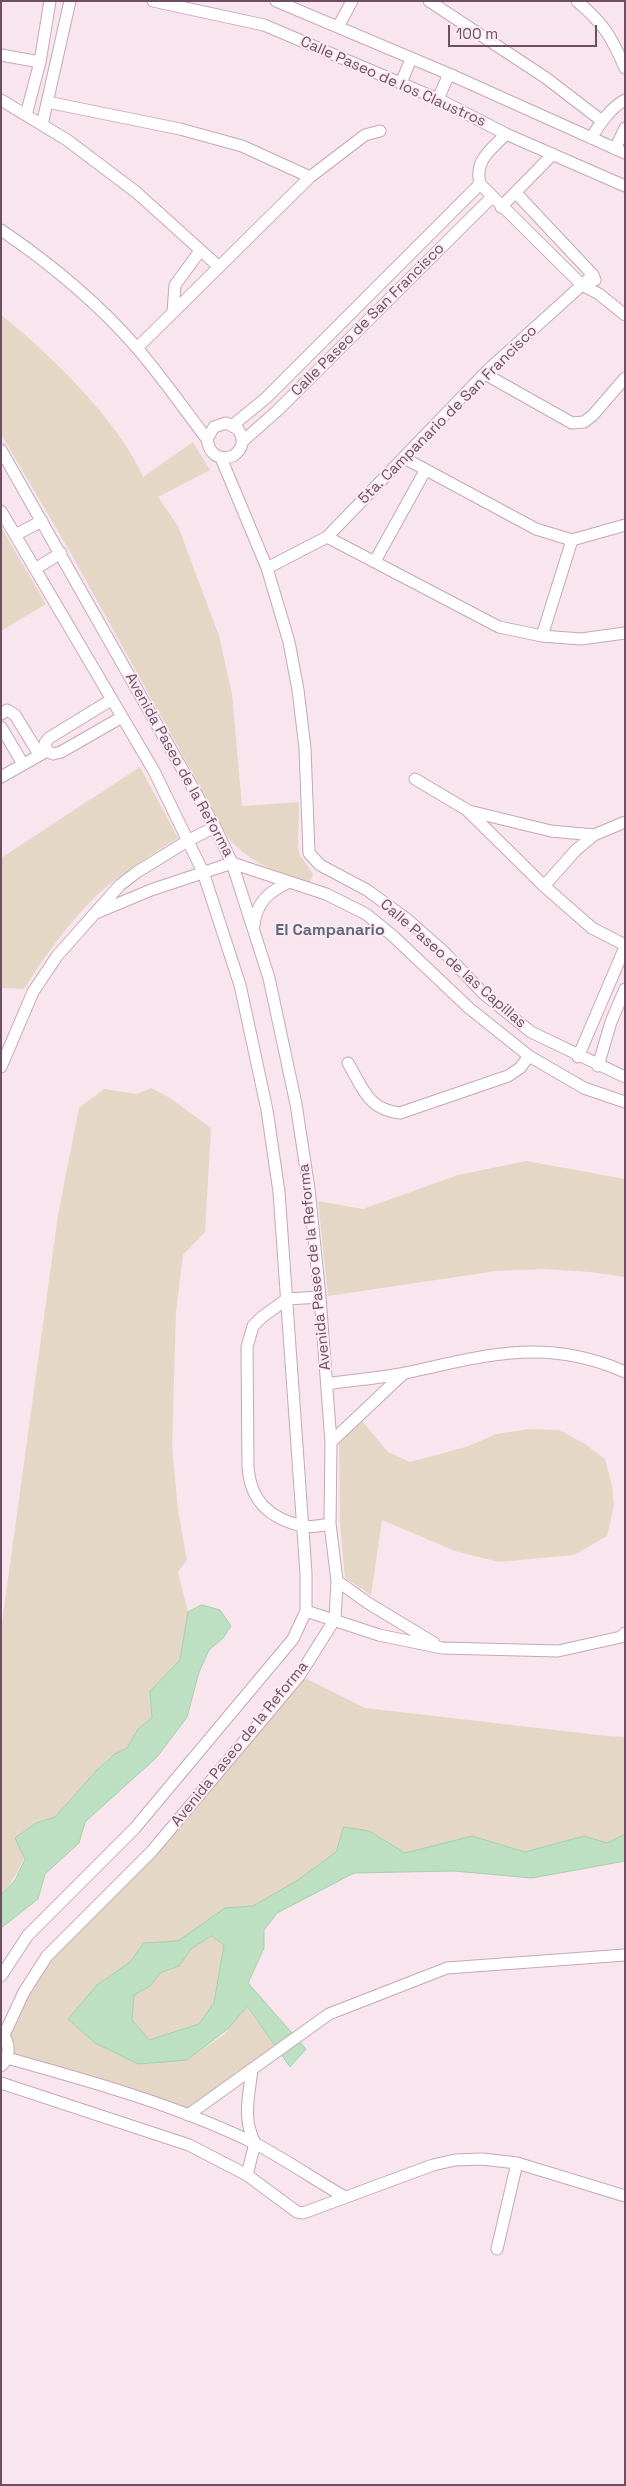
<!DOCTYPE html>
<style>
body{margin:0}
#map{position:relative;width:626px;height:2486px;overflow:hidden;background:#f9e5ed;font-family:"Space Grotesk",sans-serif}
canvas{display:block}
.frame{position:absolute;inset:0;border:2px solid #6f4e64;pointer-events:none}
.scale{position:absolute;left:448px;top:25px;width:149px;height:22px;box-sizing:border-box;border:2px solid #6f4e64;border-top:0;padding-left:6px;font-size:15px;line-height:18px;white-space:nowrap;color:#6f4e64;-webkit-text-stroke:4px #fcebf2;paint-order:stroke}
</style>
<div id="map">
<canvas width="626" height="2486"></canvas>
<div class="frame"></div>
<div class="scale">100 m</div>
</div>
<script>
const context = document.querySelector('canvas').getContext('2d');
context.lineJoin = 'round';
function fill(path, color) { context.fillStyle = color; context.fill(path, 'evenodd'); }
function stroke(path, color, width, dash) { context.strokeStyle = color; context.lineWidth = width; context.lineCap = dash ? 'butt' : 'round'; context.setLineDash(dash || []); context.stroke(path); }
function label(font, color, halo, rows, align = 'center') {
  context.font = font + ' "Space Grotesk",sans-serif'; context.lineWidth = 4; context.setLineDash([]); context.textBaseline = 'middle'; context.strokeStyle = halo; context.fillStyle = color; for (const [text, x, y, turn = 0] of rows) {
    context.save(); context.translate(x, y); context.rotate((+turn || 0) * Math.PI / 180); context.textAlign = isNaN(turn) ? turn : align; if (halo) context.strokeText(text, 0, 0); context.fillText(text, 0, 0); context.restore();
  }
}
fill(new Path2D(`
 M 1,315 C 48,352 120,422 143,477 L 193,442 L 210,470 L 158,497 L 178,526 L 219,636 L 232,694 L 242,806 L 299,802 L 298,848 L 300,855 L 313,874 L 310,882 C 277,872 253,865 229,839 L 69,550 L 1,434 Z
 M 1,527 L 46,604 L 1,631 Z
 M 140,767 L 178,838 C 149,856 119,874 94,898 C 67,925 44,957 24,989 L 1,988 L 1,858 Z
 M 151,1088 L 170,1098 L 211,1128 L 205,1232 L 183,1255 L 176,1312 L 172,1446 L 178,1510 L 187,1560 L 178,1572 L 188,1612 L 180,1660 L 151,1691 L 152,1718 L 138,1729 L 127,1748 L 109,1757 L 55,1817 L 36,1823 C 28,1851 20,1873 1,1895 L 1,1630 L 58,1215 L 79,1108 L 104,1089 L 137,1094 Z
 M 527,1161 L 625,1179 L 625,1277 L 591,1272 L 544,1269 L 496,1271 L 328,1296 L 318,1201 L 363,1209 L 458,1175 Z
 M 362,1421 L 388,1452 L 410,1462 L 469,1446 L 496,1434 L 529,1429 L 559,1430 L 585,1444 L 605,1459 L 612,1485 L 614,1506 L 607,1536 L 574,1555 L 499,1562 L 455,1551 L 382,1520 L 371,1595 L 345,1578 L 340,1522 L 339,1443 Z
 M 301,1676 L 365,1708 L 607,1736 L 625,1737 L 625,1834 L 607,1843 L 584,1836 L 525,1852 L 472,1836 L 405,1853 L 369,1831 L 299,1880 L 253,1906 L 225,1908 L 178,1941 L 144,1943 L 130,1962 L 97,1985 L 68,2019 L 95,2043 L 187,2060 L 225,2034 L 246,2006 L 278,2050 L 189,2113 L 8,2056 C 7,2025 31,1979 50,1955 C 60,1943 75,1932 87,1921 Z
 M 212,1936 L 224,1945 L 215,2003 L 199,2024 L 149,2040 L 132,2020 L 134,1995 L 150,1986 L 160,1973 L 179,1966 L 191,1949 Z`), '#e5d7c6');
const water = new Path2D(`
 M 202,1605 L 220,1610 L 231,1626 L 223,1638 L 209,1650 L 199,1672 L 187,1717 L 157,1757 L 85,1822 L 79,1843 L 45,1874 L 38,1899 L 1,1928 L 1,1895 L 15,1880 L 25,1859 L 15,1838 L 36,1823 L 55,1817 L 96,1771 L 113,1755 L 127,1748 L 138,1729 L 152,1718 L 150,1691 L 180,1660 L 188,1612 Z
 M 344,1827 L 369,1831 L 405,1853 L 472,1836 L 525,1852 L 584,1836 L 607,1843 L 625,1834 L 625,1861 L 532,1878 L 454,1871 L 354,1873 L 277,1913 L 264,1930 L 264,1948 L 248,1983 L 306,2049 L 290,2067 L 247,2006 L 229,2028 L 187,2060 L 138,2064 L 95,2043 L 68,2019 L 97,1985 L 130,1962 L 144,1943 L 178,1941 L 225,1908 L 253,1906 L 298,1880 L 336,1852 ZM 212,1936 L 224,1945 L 214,2003 L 199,2024 L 149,2040 L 132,2020 L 134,1995 L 150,1986 L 160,1973 L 179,1966 L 191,1949 Z`);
fill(water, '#bce0c1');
stroke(water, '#a4d0aa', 1);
const minor = new Path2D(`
 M 153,1 L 264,25 L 438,99 L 506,134 L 625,186
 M 276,1 L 449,74 L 625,153
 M 429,1 L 546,78 L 602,121
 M 577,1 C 604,24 611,36 625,68
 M 338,27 L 352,1
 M 1,55 L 40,62
 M 401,83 L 411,59
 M 438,99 L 449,74
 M 1,100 L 67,140 L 136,192 L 218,266
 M 47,102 L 180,129 L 242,146 L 310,177
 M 26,115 L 40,62 L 50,1
 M 42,125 L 70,1
 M 506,134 C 491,150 474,160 480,184 L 582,285 L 599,294 L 625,315
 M 591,138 C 600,124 610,108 625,100
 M 615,149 L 625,128
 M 516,193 L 593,275 L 595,280
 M 501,207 L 553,154
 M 1,230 C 51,264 98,303 137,348 C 162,377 184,409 207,439 C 209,454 219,461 233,456 C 243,449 245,440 238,429 L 226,423 L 214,427 L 207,439
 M 173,312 L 175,285 L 200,251
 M 137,348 L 310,177 L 365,135 L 380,131
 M 485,374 L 572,423 L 584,422 L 593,415 L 625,378
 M 233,425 L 266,398 L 480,184
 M 243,441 L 277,411 L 492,197
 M 1,450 L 215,827 L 232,863 L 269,978 L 296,1104 L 309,1189 L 320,1297 L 331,1442 L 330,1524 L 337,1581 L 335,1619 L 299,1676 L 152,1851 L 47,1956 L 24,1992 L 4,2035
 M 221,458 L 267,568 L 289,642 L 298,690 L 305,748 L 309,853 L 320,865 L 367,890 L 408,920 L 443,951 L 484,994 L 531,1032 L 625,1077
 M 404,458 L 536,529 L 572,540 L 625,525
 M 1,511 L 154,771 L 203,872 L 240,985 L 267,1110 L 279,1192 L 306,1573 L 306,1611 L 293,1639 L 135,1828 L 28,1935 L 1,1976
 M 15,535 L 42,521
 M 327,537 L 499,627 L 542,636 L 581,639 L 625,633
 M 375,561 L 425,471
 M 267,568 L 327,537 L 489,369 L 593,275
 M 35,569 L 61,553
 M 542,636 L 572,540
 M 1,714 L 7,710 L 15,715 L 39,754
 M 1,727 L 23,764
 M 47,751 L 45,743 L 49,738 L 111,700
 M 1,777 L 47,751 L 53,754 L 61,752 L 122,717
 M 415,779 L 467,810 L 544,886 L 592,928 L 625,945
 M 469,811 L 551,831 L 594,835 L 625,822
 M 544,886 L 576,850 L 594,835
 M 96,913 L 151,890 L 232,863 L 326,894 L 366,914 L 393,936 L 469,1008 L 529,1056 L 584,1088 L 625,1102
 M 254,925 C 257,901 269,892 289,882
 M 578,1057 L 625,947
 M 348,1063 C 363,1088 368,1110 400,1113 L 508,1076 L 520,1068 L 529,1056
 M 598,1066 L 611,1022 L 625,989
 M 1,1067 L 33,992 L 57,956 L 120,885 L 137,872 L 189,840 L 215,827
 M 320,1297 L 287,1299 L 262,1317 L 253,1326 L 247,1347 L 248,1466 C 250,1501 270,1519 303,1526 C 311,1528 322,1525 330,1524
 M 327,1384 C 353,1380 380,1378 406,1373 C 485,1355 547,1337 625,1372
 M 331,1442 L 404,1373
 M 337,1581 L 368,1603 L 434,1643
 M 306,1611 L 379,1635 L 442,1648 L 558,1651 L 621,1637 L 625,1633
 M 1,2032 C 10,2042 11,2057 1,2066
 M 7,2058 C 90,2081 176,2105 254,2143 C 285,2159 315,2180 345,2197
 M 1,2083 L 189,2145 L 247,2175 L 297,2212 L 303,2213 L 433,2165 L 455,2160 L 482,2159 L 517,2163 L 625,2196
 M 188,2115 L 329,2014 L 447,1968 L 625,1955
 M 247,2175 L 255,2143 C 242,2118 249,2097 252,2069
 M 497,2249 L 517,2163`);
stroke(minor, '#c4a8b9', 13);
stroke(minor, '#fff', 11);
label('15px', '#6f4e64', '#fcebf2', [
 ["Calle Paseo de los Claustros",393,82,24],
 ["Calle Paseo de San Francisco",368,320,-45],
 ["5ta. Campanario de San Francisco",448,415,-45],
 ["Avenida Paseo de la Reforma",179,765,61],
 ["Calle Paseo de las Capillas",453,964,41],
 ["Avenida Paseo de la Reforma",315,1267,-96],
 ["Avenida Paseo de la Reforma",240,1744,-51]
]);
label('bold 16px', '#5d697e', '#fcebf2', [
 ["El Campanario",330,931]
]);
</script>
